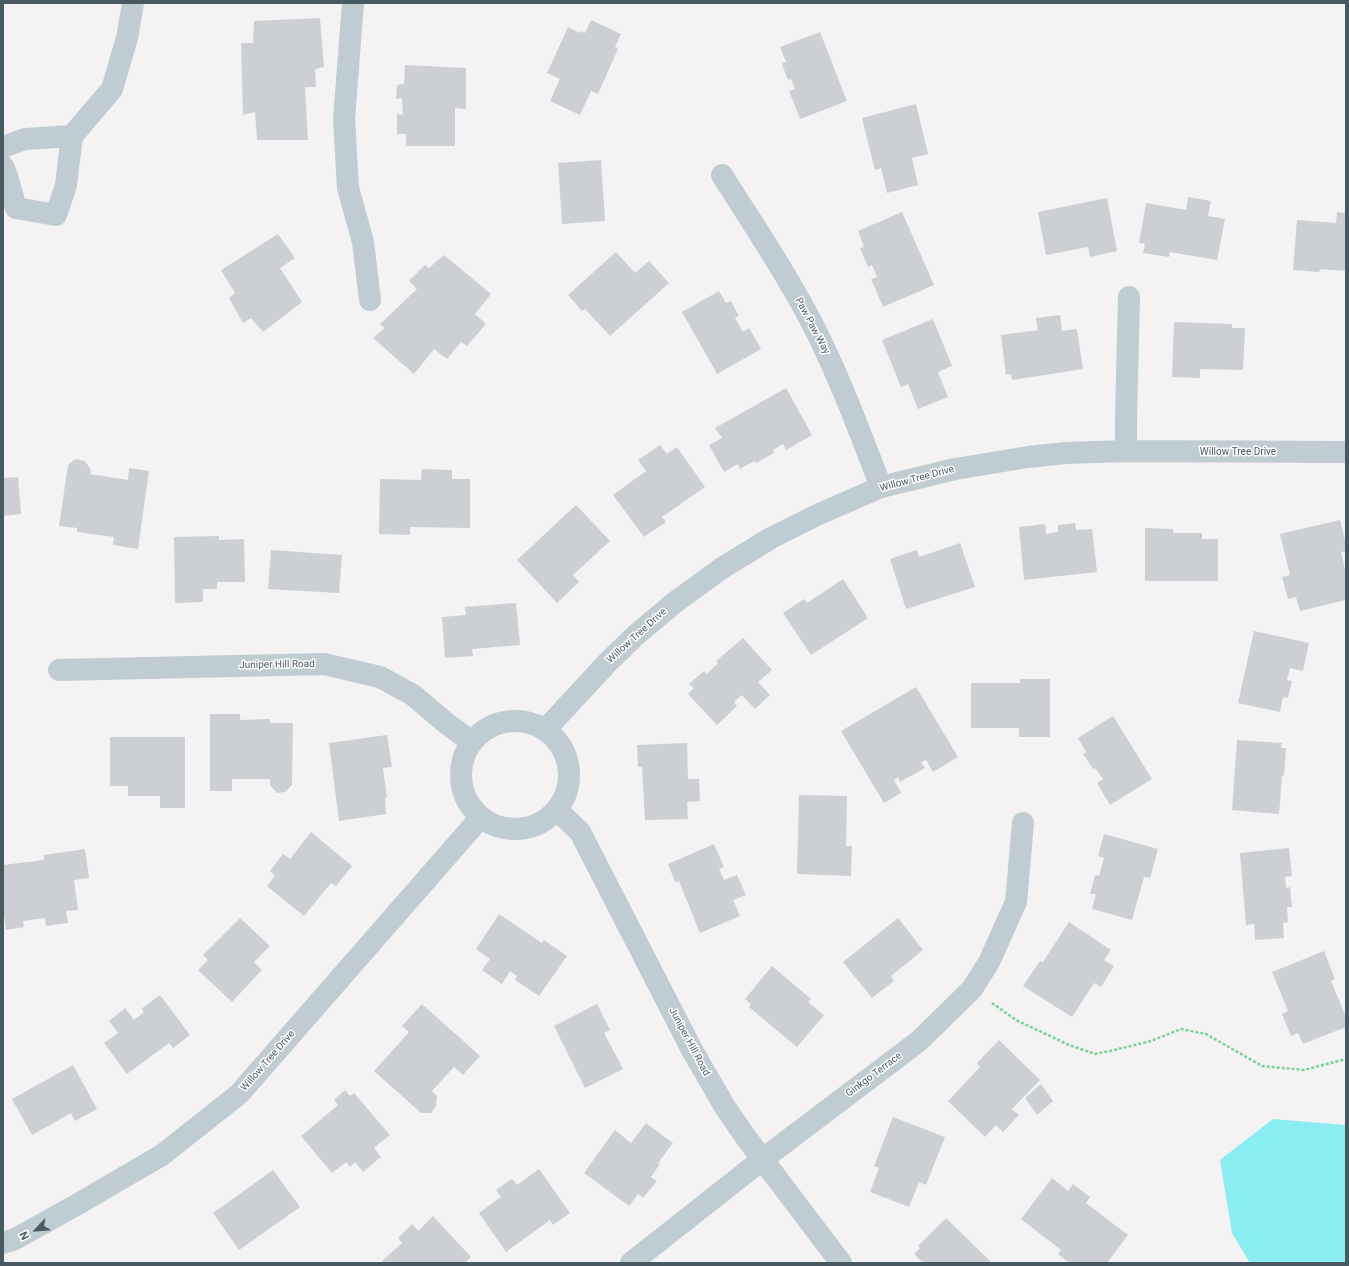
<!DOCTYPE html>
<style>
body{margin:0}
#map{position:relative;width:1349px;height:1266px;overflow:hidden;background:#f4f2f2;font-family:Roboto,sans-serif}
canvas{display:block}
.frame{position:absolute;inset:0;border:4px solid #485961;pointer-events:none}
.north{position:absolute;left:16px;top:1210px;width:40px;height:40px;-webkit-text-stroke:3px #fff;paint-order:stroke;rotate:244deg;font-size:11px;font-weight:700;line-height:16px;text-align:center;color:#485961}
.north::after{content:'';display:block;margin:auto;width:14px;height:18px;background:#485961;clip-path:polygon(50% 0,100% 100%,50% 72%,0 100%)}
</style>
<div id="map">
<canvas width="1349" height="1266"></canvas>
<div class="frame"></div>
<div class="north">N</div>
</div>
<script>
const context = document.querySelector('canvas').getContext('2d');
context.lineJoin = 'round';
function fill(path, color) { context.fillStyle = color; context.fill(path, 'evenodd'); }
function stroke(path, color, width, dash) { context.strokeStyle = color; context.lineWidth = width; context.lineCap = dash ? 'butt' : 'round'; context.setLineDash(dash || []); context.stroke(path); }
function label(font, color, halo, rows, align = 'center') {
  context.font = font + ' Roboto,sans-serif'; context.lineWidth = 3; context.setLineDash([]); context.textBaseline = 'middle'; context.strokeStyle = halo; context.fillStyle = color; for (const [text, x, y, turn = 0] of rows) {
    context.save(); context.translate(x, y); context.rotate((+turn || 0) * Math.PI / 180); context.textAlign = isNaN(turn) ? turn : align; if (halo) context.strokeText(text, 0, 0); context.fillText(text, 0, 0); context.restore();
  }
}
fill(new Path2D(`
 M 1273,1119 L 1346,1125 L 1346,1263 L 1250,1263 L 1232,1233 L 1220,1160 Z`), '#8aedf2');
fill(new Path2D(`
 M 320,18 L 324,67 L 315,69 L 316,87 L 305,87 L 308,140 L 257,140 L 255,112 L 243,115 L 241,43 L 253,43 L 254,21 Z
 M 591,20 L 621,34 L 615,47 L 618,49 L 598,94 L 591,91 L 580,115 L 550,101 L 560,79 L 547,73 L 568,27 L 580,33 L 580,31 L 585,33 Z
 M 820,32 L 847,101 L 800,119 L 789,91 L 795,89 L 791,79 L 788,80 L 783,67 L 782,63 L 786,62 L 780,47 Z
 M 405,65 L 466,68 L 466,109 L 455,108 L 455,146 L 406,146 L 406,134 L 397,134 L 397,114 L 403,115 L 402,98 L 396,99 L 397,85 L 404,84 Z
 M 916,104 L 928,154 L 912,158 L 918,185 L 887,193 L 881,168 L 875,170 L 862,118 Z
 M 601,160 L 605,221 L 562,224 L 558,163 Z
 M 1188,197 L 1211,201 L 1208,216 L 1225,219 L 1217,260 L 1170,252 L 1169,257 L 1143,253 L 1145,244 L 1139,243 L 1146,203 L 1186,210 Z
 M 1107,198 L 1117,251 L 1090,257 L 1088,247 L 1046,255 L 1038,212 Z
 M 902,212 L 934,285 L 883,307 L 871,279 L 877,277 L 872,265 L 868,267 L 860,248 L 864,247 L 858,231 Z
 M 1337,212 L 1346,213 L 1346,271 L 1320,269 L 1319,272 L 1293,270 L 1297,220 L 1336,223 Z
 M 278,234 L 295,258 L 280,268 L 302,302 L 263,332 L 251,318 L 243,323 L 229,298 L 235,293 L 221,270 Z
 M 616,252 L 635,273 L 649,261 L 669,283 L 610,336 L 585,309 L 582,311 L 568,295 Z
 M 444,255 L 491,294 L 475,314 L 486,324 L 467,346 L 461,342 L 447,359 L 434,349 L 414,374 L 373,338 L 385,328 L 380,324 L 417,289 L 409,281 L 425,265 L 429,268 Z
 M 719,291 L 726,303 L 731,301 L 739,316 L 735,318 L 743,332 L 749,328 L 761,349 L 717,374 L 682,312 Z
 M 1060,315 L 1062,331 L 1077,329 L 1083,369 L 1012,380 L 1011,374 L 1006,375 L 1001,335 L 1038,330 L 1036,318 Z
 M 933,319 L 952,366 L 938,372 L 948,397 L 918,409 L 908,384 L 901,387 L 882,340 Z
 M 1174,322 L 1232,324 L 1232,328 L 1245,328 L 1243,370 L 1200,369 L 1200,378 L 1172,377 Z
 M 786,388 L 812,435 L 786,450 L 783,444 L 773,450 L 774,453 L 756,463 L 754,461 L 740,469 L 738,464 L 724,472 L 709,445 L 722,438 L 715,428 Z
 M 660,445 L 667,454 L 677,447 L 705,487 L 662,517 L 666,522 L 644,537 L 613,495 L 646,471 L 638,460 Z
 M 75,459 L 85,461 L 91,470 L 90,474 L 128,480 L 129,468 L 149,471 L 138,549 L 113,545 L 114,537 L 77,532 L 77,528 L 59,526 L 68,465 Z
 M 422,469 L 452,470 L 452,479 L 470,479 L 470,528 L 410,527 L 410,535 L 379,534 L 380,479 L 421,480 Z
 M 18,477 L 21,514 L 3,516 L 3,478 Z
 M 576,505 L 610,541 L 573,575 L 579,582 L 557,603 L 517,560 Z
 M 1340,520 L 1346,544 L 1346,551 L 1341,552 L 1346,574 L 1346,600 L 1300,611 L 1296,597 L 1288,599 L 1282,577 L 1290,575 L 1280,534 Z
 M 1075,523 L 1076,530 L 1092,529 L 1097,572 L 1024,580 L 1019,527 L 1045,524 L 1046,534 L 1058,532 L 1058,525 Z
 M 1145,528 L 1173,529 L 1173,533 L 1202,533 L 1202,539 L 1218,539 L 1218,581 L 1145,581 Z
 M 219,536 L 219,540 L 244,539 L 245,582 L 217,582 L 217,589 L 203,589 L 203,602 L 175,603 L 174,537 Z
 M 960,543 L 975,587 L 906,609 L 890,559 L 917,550 L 919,557 Z
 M 271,550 L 342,555 L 339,593 L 268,589 Z
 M 843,579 L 868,618 L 811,655 L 783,613 L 804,599 L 807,603 Z
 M 516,603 L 520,645 L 472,649 L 473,656 L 445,658 L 442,617 L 466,615 L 465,607 Z
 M 1254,631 L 1309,643 L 1303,671 L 1290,668 L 1287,680 L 1292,681 L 1288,698 L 1283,697 L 1280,712 L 1238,703 Z
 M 743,638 L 772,670 L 758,682 L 770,695 L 755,709 L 742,695 L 734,702 L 737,706 L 717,725 L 688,694 L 694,688 L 689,684 L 704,671 L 707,674 L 718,663 L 716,661 Z
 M 1020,679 L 1050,679 L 1050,737 L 1019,737 L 1019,728 L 971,728 L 971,683 L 1020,683 Z
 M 916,687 L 958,757 L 933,772 L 926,760 L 921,762 L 925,768 L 900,782 L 898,777 L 894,780 L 901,793 L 884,803 L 841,731 Z
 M 210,714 L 240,714 L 240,720 L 270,719 L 270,723 L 293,723 L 292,785 L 285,792 L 277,793 L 270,785 L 270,779 L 232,779 L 232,791 L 210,791 Z
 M 1113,716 L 1152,779 L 1110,805 L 1097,783 L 1103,779 L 1095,768 L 1093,769 L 1083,754 L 1086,752 L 1078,738 Z
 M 387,735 L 392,767 L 383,768 L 387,798 L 385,798 L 386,814 L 339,821 L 329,743 Z
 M 110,737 L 185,737 L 185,808 L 160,808 L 160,796 L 128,796 L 128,786 L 110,786 Z
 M 1237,740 L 1282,743 L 1281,748 L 1286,748 L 1284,775 L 1282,776 L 1279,814 L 1232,810 Z
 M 687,743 L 688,779 L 699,779 L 700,801 L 687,802 L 688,819 L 645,820 L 642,767 L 638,767 L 637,745 Z
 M 799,795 L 847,796 L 846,846 L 852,846 L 851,876 L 797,874 Z
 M 311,832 L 352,866 L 336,886 L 331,883 L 304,916 L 267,886 L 275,876 L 270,871 L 283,854 L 290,859 Z
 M 1104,834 L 1158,849 L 1150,878 L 1144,877 L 1132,920 L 1092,909 L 1096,894 L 1090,894 L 1095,875 L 1099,876 L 1104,858 L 1098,856 Z
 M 714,844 L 724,867 L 719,869 L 724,880 L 737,875 L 746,895 L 733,900 L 740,916 L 700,933 L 679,881 L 675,882 L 668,864 Z
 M 1289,848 L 1292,876 L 1285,877 L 1286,888 L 1290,887 L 1292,907 L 1287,907 L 1288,922 L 1283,923 L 1284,938 L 1255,940 L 1254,924 L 1246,925 L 1240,853 Z
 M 85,849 L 89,878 L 74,880 L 78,910 L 66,911 L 68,923 L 46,926 L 45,918 L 23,921 L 24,927 L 6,930 L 3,905 L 3,865 L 44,860 L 44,855 Z
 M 499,914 L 542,943 L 544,940 L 567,956 L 539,996 L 515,980 L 517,976 L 510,971 L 502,984 L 482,970 L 490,959 L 476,949 Z
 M 240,918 L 270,946 L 254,962 L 262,970 L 232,1002 L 198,970 L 208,960 L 203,955 Z
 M 898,918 L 923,950 L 891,976 L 894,981 L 872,998 L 843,962 Z
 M 1069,922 L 1111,950 L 1104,960 L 1114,966 L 1101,987 L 1094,983 L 1072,1017 L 1023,986 L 1040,961 L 1043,962 Z
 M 1324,951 L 1335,979 L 1331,981 L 1346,1017 L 1346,1027 L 1303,1044 L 1298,1033 L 1291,1036 L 1282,1014 L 1288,1011 L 1272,972 Z
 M 772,966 L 811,999 L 808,1002 L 824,1015 L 797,1047 L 749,1007 L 751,1004 L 745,999 Z
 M 160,995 L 190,1035 L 173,1048 L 169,1043 L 127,1074 L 104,1043 L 118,1033 L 109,1021 L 125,1008 L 134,1020 L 144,1012 L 141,1009 Z
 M 422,1004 L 480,1056 L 463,1075 L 454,1067 L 432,1091 L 437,1096 L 436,1106 L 431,1113 L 421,1113 L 374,1071 L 409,1032 L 402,1026 Z
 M 597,1004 L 610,1030 L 604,1033 L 623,1069 L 585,1088 L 554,1026 Z
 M 999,1040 L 1040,1080 L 1012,1109 L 1019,1115 L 1003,1132 L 996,1125 L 985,1137 L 948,1101 L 980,1067 L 977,1063 Z
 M 73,1065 L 97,1109 L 75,1121 L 71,1113 L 32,1135 L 12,1099 Z
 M 1041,1084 L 1053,1101 L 1037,1115 L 1025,1098 Z
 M 345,1090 L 350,1096 L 354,1093 L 390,1135 L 374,1148 L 381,1157 L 363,1172 L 355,1162 L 350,1167 L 346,1162 L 332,1173 L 301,1136 L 338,1105 L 334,1100 Z
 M 893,1117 L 945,1137 L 926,1185 L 919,1182 L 909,1207 L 870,1192 L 879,1168 L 874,1166 Z
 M 646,1123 L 673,1143 L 658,1163 L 660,1164 L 651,1177 L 657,1181 L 643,1198 L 638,1194 L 629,1206 L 584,1173 L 615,1130 L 631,1143 Z
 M 539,1169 L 570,1213 L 553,1225 L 550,1220 L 506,1252 L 479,1213 L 501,1197 L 496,1190 L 512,1179 L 517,1185 Z
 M 273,1170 L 300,1207 L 239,1250 L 213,1213 Z
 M 1052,1178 L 1068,1191 L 1073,1184 L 1090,1197 L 1086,1203 L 1128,1235 L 1107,1263 L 1069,1263 L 1058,1254 L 1061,1250 L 1021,1219 Z
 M 433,1216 L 471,1257 L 465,1263 L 384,1263 L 382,1261 L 402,1243 L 398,1238 L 412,1224 L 418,1231 Z
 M 946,1218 L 992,1263 L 923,1263 L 914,1254 L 920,1248 L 918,1246 Z`), '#ccd0d4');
stroke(new Path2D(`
 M 992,1003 L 1016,1020 L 1069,1045 L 1095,1054 L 1110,1051 L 1151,1041 L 1181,1029 L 1206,1034 L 1262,1066 L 1304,1070 L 1346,1059`), '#75d396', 2.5, [3, 2]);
stroke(new Path2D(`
 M 353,3 L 344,119 L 348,188 L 363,242 L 370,300
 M 3,147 L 25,139 L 72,136
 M 3,166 L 7,176 L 16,208 L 56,215 L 66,185 L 72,136 L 112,89 L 127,38 L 133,3
 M 722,175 C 754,226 789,277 816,331 C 841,381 861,435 881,487
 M 1126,451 L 1126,418 L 1129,297
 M 59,670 L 324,664 L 380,677 L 413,695 L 446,723 L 472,742
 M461 775a54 54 0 1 1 108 0a54 54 0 1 1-108 0Z
 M 545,730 L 609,661 L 636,635 L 674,603 L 722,568 L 771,538 L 817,515 L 881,487 L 955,469 L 1028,457 L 1066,453 L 1126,451 L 1346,452
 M 557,810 L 580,832 L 692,1050 L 725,1107 L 747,1139 L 841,1263
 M 3,1243 L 15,1239 L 71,1208 L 162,1155 L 239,1094 L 481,817
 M 631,1263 L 763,1159 L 919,1041 L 972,989 L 989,962 L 1016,902 L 1023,823`), '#bfccd2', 22);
label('10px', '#485961', '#fff', [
 ["Paw Paw Way",812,326,62],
 ["Willow Tree Drive",1238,452],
 ["Willow Tree Drive",917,479,-15],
 ["Willow Tree Drive",637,636,-42],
 ["Juniper Hill Road",277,665,-1],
 ["Juniper Hill Road",689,1042,62],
 ["Willow Tree Drive",268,1061,-49],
 ["Ginkgo Terrace",874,1075,-37]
]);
</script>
